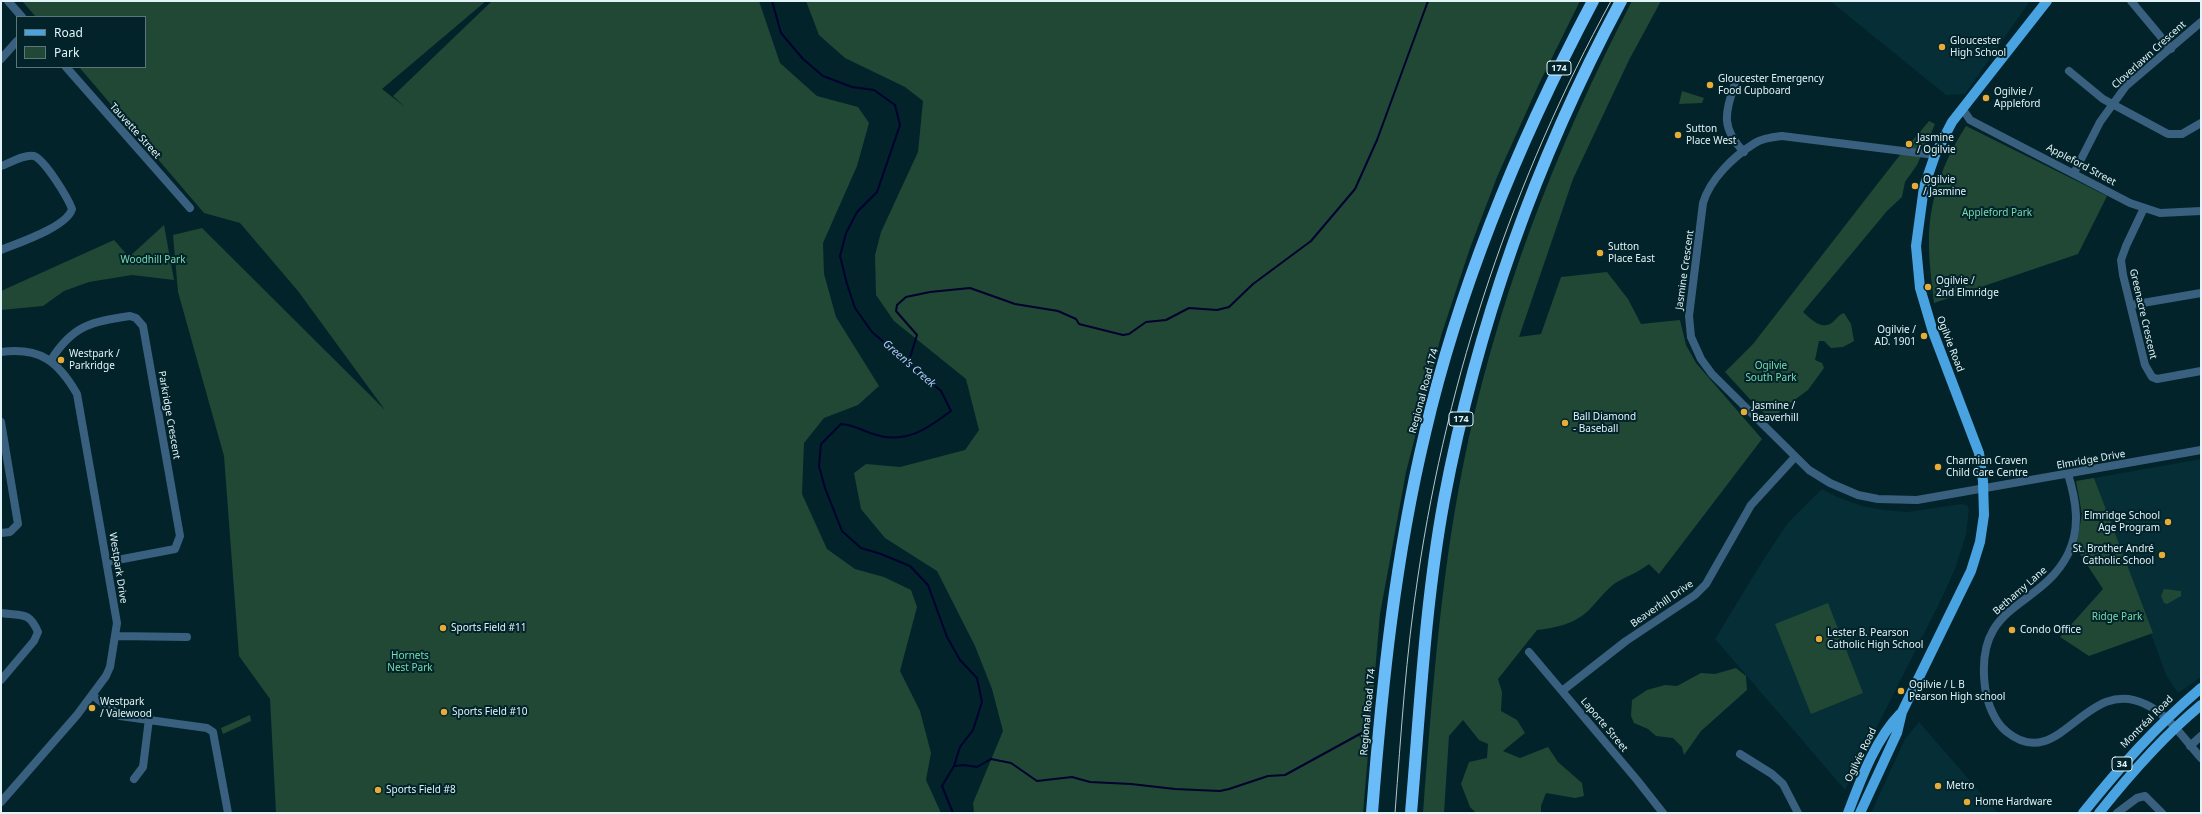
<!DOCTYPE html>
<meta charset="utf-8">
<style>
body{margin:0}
#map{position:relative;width:2202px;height:814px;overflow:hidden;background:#02232a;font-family:"Noto Sans",sans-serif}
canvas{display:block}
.frame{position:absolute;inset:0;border:2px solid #e2f3f8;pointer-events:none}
.legend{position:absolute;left:16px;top:16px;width:130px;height:52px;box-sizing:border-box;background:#02232a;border:1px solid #5c767c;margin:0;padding:5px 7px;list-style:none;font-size:12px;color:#e2f3f8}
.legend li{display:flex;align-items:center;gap:8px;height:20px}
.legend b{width:20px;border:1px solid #5c767c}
</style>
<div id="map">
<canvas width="2202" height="814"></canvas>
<div class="frame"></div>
<ul class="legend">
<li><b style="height:5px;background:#4aa3e1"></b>Road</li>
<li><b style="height:11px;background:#204835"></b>Park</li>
</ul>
</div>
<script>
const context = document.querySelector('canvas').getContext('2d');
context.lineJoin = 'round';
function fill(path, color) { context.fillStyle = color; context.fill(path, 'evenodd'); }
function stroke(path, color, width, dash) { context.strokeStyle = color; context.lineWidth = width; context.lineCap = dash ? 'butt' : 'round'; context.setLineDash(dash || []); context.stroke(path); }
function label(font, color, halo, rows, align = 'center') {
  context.font = font + ' "Noto Sans",sans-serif'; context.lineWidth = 4; context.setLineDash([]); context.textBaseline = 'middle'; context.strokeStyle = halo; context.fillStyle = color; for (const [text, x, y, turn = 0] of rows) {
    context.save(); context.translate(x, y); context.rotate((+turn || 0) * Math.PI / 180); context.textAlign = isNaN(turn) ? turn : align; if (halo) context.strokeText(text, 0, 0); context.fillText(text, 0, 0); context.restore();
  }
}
fill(new Path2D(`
 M 1830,1 L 2030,1 L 1965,94 L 1946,95 Z
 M 2201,459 L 2201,677 L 2178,693 L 2166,675 L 2094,478 Z
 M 1822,489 L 1837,497 L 1862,506 L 1884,510 L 1907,512 L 1961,504 L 1967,505 L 1969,509 L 1966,535 L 1955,569 L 1939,604 L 1845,790 L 1715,639 L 1762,562 L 1787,524 Z
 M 1919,722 L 1998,813 L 1871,813 L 1905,739 Z`), '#052e37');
fill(new Path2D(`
 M 22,1 L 486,1 L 382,89 L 405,107 L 393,96 L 492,1 L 759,1 L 780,63 L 817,96 L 858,107 L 869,123 L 857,166 L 823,243 L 824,274 L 836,317 L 879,386 L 858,405 L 824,418 L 804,443 L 802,494 L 827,549 L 855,569 L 884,577 L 911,590 L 917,607 L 900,671 L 920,711 L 931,753 L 926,780 L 941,813 L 276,813 L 270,699 L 239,656 L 224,456 L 178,292 L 173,235 L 202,228 L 385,410 L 298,291 L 240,223 L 204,213 L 79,67 L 145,67 L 145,17 L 36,17 Z
 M 806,1 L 1580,1 L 1539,84 L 1497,177 L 1470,248 L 1441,336 L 1406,472 L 1380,614 L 1363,813 L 974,813 L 973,803 L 1003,731 L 992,689 L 975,646 L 937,571 L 885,538 L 861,509 L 854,473 L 866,464 L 900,467 L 965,450 L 979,430 L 966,379 L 894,321 L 876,295 L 875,255 L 881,232 L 918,152 L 923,101 L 905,87 L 845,58 L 819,35 Z
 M 1632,1 L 1661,1 L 1629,60 L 1573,179 L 1519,337 L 1541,334 L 1561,277 L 1607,272 L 1628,299 L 1641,324 L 1680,320 L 1686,345 L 1696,363 L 1762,439 L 1659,574 L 1649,564 C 1638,573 1626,576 1614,584 C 1605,591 1597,602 1588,611 C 1574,624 1555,628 1537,630 L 1498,679 L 1502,692 L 1501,711 L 1517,720 L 1525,733 L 1503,751 L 1520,758 L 1548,747 L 1558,762 L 1582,783 L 1584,796 L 1575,798 L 1546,793 L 1541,806 L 1541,813 L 1476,813 L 1470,807 L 1461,784 L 1469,762 L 1487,758 L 1488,744 L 1479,740 L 1463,720 L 1449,736 L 1444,813 L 1423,813 C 1432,698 1440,584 1462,471 C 1494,307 1555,149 1632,1 Z
 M 1682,91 L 1704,98 L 1702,103 L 1679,104 Z
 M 1929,121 L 1935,124 L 1917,165 L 1905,182 L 1902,197 L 1887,211 L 1803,312 C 1811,319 1823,332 1834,321 C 1838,317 1839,315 1844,313 L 1851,324 L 1854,341 L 1843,347 L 1831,348 L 1824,341 L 1819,341 L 1815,360 L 1822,363 L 1824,368 L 1808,390 L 1782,409 L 1773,420 L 1759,409 L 1725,372 L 1753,344 L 1896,160 Z
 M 1966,126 L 2107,196 L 2078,254 L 1934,303 C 1932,284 1929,264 1929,245 C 1928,202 1943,161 1966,126 Z
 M 164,225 L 174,280 L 132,275 L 89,282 L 64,291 L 43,306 L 1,310 L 1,291 L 114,240 L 129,257 Z
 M 2094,478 L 2153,633 L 2089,656 L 2060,637 L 2103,589 L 2076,548 L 2082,514 L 2076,481 Z
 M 2164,589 L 2181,591 L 2181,596 L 2167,604 L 2164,603 L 2161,596 Z
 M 1828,603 L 1863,693 L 1811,714 L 1775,624 Z
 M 1736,668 L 1746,676 L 1747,690 L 1701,731 L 1684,755 L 1682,747 L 1673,738 L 1656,736 L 1648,729 L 1634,723 L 1631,716 L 1632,700 L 1647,690 L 1665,685 L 1677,686 L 1701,673 L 1715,674 Z
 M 250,715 L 251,721 L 223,734 L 221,728 Z`), '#204835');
stroke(new Path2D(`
 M 772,1 L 781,33 L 803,59 L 823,76 L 852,87 L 874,90 L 895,105 L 900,125 L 877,192 L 857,212 L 846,233 L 840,256 L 847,284 L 855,308 L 872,332 L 941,391 L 951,411 C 927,429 905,445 873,434 C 861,430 854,425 841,424 L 821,444 L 819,466 L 825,488 L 842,531 L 861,548 L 881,554 L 910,566 L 928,585 L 947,637 L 960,660 L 977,678 L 982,702 L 973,730 L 960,747 L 954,766 L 942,786 L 953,813
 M 908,364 L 917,335 L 896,311 L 897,305 L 906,297 L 930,292 L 970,288 L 1015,304 L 1058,311 L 1076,319 L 1079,324 L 1123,335 L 1129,334 L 1146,322 L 1166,320 L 1189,308 L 1217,310 L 1229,307 L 1253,284 L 1311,241 L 1355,189 L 1377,140 L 1428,1
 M 954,766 L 964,765 L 977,767 L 991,759 L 1011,763 L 1037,781 L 1072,777 L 1090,782 L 1131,784 L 1175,789 L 1220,791 L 1229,789 L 1268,776 L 1285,775 L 1369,729`), '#02022e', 2);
stroke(new Path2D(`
 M 8,1 L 22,17
 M 2131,1 L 2171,49
 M 1,59 L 17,41
 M 66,67 L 190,208
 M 2069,71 L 2103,99 L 2168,134 L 2182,134 L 2201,123
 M 1736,80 C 1726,112 1719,126 1744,152
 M 1962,108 L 1970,120 L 2130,203 L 2160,213 L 2201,211
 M 1935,155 L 1782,136 C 1773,137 1763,138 1755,143 C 1734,156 1710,179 1703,203 L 1689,316 L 1691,337 L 1701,359 L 1712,374 L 1809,470 L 1830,483 L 1858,495 L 1878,499 L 1917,500 L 2201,450
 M 1,166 C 10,163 24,154 34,156 C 45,160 68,198 72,209 C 67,227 18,243 1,250
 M 2074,173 L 2100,122 L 2126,86 L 2201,22
 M 2144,208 L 2126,246 L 2121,260 L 2123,275 L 2145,365 L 2152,377 L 2157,379 L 2201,371
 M 2131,305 L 2201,293
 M 1,352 C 40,347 58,361 77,394 L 117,623 L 110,667 L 106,676 L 77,715 L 1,802
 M 51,360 C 73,325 91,322 130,316 L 136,318 L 143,326 L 180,536 L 175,549 L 107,562
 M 1,422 L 18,524 L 10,532 L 1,533
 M 2068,474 C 2076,500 2081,528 2068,554 C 2040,610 1974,601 1985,687 C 1987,702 1994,722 2007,732 C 2060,775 2085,675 2145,704 C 2168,714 2185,740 2201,758
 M 1,613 C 22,616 29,611 38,632 L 34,641 L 1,680
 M 116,636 L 187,637
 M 1529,652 L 1637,780 L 1663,813
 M 1562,691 L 1626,641 L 1695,595 L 1706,584 L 1751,505 L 1795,457
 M 92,695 L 120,716 L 207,728 L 213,732 L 228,813
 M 2190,746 L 2201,736
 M 1740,754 L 1772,774 L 1783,784 L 1798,813
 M 134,779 L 143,767 L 149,719
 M 2117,813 L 2137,798 L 2145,796 L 2162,813`), '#39617f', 8);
stroke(new Path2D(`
 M 1848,813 C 1861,779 1875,740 1900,714
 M 1860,813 L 1897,733 L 1902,712 L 1971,571 L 1980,542 L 1984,515 L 1983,481 L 1979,453 L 1933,332 L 1920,288 L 1916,246 L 1924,187 L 1935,155 L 1952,122 L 2047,1
 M 2083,813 C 2120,767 2156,726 2201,688
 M 2099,813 C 2130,774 2162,737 2201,705`), '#4aa3e1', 10);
stroke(new Path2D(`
 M 1372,813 C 1382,685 1395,558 1425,433 C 1460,283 1521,137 1593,1
 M 1411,813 C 1420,709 1425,603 1444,500 C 1477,325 1537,158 1621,1`), '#6abcf8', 12);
stroke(new Path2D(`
 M 1395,813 C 1401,734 1406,654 1418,576 C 1448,374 1513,180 1611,1`), '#b2c6cc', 1);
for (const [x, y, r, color] of [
 [1942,47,4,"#e7ac37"],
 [1710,85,4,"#e7ac37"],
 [1986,98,4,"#e7ac37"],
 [1678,135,4,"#e7ac37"],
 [1909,144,4,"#e7ac37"],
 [1915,186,4,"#e7ac37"],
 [1600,253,4,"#e7ac37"],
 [1928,287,4,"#e7ac37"],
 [1924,336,4,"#e7ac37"],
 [61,360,4,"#e7ac37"],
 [1744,412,4,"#e7ac37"],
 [1565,423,4,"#e7ac37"],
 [1938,467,4,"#e7ac37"],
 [2168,522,4,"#e7ac37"],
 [2162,555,4,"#e7ac37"],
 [443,628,4,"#e7ac37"],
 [2012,630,4,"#e7ac37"],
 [1819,639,4,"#e7ac37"],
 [1901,691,4,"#e7ac37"],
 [92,708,4,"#e7ac37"],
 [444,712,4,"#e7ac37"],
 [1938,786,4,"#e7ac37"],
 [378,790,4,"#e7ac37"],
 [1967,802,4,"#e7ac37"]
]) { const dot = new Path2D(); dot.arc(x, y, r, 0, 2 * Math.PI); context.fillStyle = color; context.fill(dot); stroke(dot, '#02232a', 1.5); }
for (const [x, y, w] of [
 [1559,68,24],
 [1461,419,24],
 [2122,764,20]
]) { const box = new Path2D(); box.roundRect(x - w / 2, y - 7, w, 14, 3); context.fillStyle = '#02232a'; context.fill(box); stroke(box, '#e2f3f8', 1); }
label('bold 9px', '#e2f3f8', null, [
 ["174",1559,68],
 ["174",1461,419],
 ["34",2122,764]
]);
label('10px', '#e2f3f8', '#02232a', [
 ["Gloucester",1950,41],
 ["High School",1950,53],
 ["Gloucester Emergency",1718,79],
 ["Food Cupboard",1718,91],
 ["Ogilvie /",1994,92],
 ["Appleford",1994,104],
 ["Sutton",1686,129],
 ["Place West",1686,141],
 ["Jasmine",1917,138],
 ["/ Ogilvie",1917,150],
 ["Ogilvie",1923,180],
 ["/ Jasmine",1923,192],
 ["Sutton",1608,247],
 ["Place East",1608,259],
 ["Ogilvie /",1936,281],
 ["2nd Elmridge",1936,293],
 ["Ogilvie /",1916,330,"right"],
 ["AD. 1901",1916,342,"right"],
 ["Westpark /",69,354],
 ["Parkridge",69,366],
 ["Jasmine /",1752,406],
 ["Beaverhill",1752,418],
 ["Ball Diamond",1573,417],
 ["- Baseball",1573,429],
 ["Charmian Craven",1946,461],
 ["Child Care Centre",1946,473],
 ["Elmridge School",2160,516,"right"],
 ["Age Program",2160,528,"right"],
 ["St. Brother André",2154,549,"right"],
 ["Catholic School",2154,561,"right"],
 ["Sports Field #11",451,628],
 ["Condo Office",2020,630],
 ["Lester B. Pearson",1827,633],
 ["Catholic High School",1827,645],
 ["Ogilvie / L B",1909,685],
 ["Pearson High school",1909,697],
 ["Westpark",100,702],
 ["/ Valewood",100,714],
 ["Sports Field #10",452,712],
 ["Metro",1946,786],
 ["Sports Field #8",386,790],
 ["Home Hardware",1975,802]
], 'left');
label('10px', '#e2f3f8', '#02232a', [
 ["Cloverlawn Crescent",2149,55,-42],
 ["Tauvette Street",135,131,48],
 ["Appleford Street",2081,165,28],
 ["Jasmine Crescent",1685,270,-82],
 ["Greenacre Crescent",2143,314,77],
 ["Ogilvie Road",1950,344,69],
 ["Regional Road 174",1424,391,-75],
 ["Parkridge Crescent",169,415,80],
 ["Elmridge Drive",2091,460,-10],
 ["Westpark Drive",118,568,81],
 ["Bethamy Lane",2020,591,-41],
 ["Beaverhill Drive",1662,604,-35],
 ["Regional Road 174",1368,712,-85],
 ["Montréal Road",2147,722,-45],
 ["Laporte Street",1604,725,50],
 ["Ogilvie Road",1861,755,-64]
]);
label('10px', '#78dbab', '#02232a', [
 ["Appleford Park",1997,213],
 ["Woodhill Park",153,260],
 ["Ogilvie",1771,366],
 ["South Park",1771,378],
 ["Ridge Park",2117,617],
 ["Hornets",410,656],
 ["Nest Park",410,668]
]);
label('italic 11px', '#b8cafa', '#02232a', [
 ["Green's Creek",909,364,41]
]);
</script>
